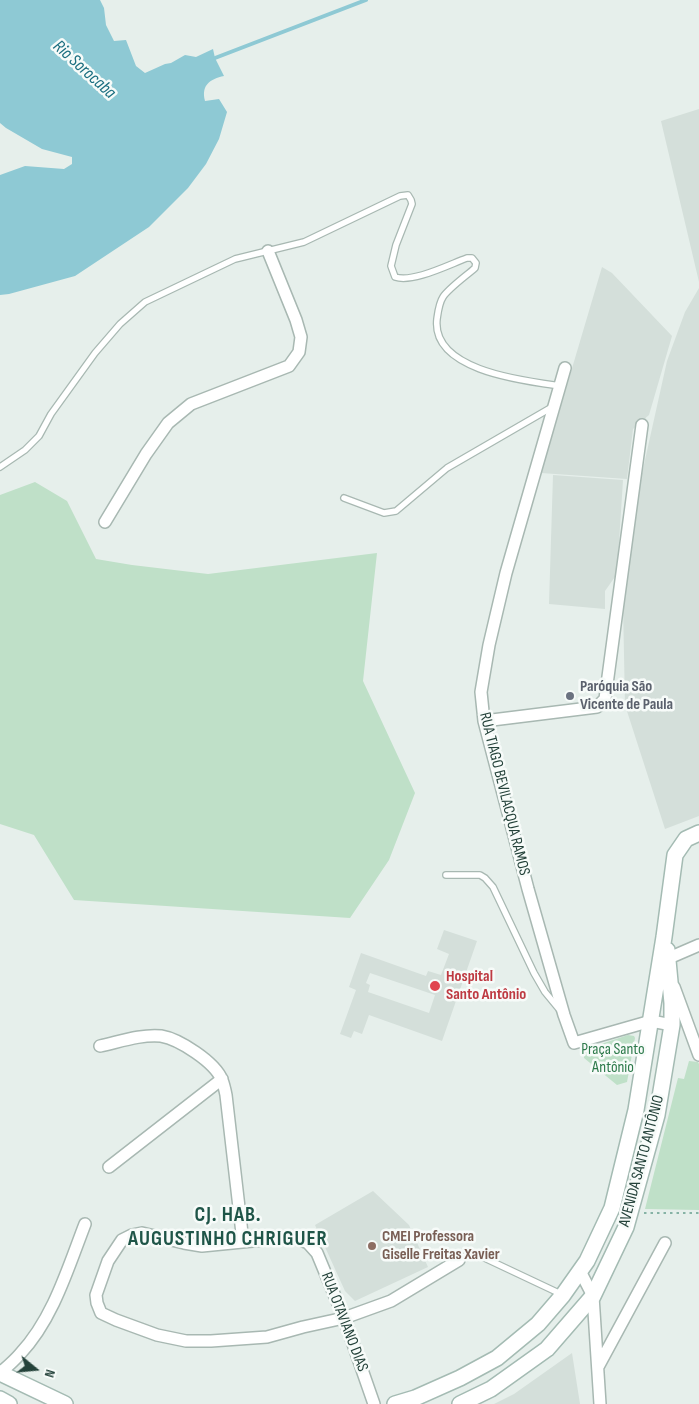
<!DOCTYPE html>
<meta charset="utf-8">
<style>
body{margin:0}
#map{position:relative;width:699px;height:1404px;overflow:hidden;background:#e6efeb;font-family:"Sofia Sans Condensed",sans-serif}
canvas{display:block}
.north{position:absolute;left:10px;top:1344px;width:50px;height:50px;-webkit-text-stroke:4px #f7fbf9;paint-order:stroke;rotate:107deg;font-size:14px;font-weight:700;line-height:20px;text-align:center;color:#24423a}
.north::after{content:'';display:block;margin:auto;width:18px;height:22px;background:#24423a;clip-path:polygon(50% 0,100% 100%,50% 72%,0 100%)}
</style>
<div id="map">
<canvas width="699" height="1404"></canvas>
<div class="north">N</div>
</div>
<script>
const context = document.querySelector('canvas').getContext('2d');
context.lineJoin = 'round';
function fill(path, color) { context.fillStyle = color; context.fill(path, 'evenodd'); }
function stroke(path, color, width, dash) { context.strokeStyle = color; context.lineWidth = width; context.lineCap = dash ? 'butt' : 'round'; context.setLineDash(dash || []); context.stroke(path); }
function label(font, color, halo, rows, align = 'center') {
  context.font = font + ' "Sofia Sans Condensed",sans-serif'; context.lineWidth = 5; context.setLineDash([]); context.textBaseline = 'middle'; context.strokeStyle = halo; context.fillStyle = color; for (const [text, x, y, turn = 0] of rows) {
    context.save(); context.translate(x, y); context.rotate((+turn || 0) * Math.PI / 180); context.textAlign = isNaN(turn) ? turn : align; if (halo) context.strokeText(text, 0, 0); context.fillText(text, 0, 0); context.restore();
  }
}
fill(new Path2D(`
 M 699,109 L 699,282 L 661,121 Z
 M 602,267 L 612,273 L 672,336 L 649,415 L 633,429 L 627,479 L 541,473 Z
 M 699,288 L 699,816 L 665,829 L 625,705 L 623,604 L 635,505 L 667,361 L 685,312 Z
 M 553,475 L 623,480 L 617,574 L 605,591 L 605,609 L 549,604 Z
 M 444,930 L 477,941 L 442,1041 L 369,1015 L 362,1034 L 354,1031 L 351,1038 L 340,1034 L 356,990 L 349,987 L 361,953 L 426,976 L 428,971 L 441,975 L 449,954 L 437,949 ZM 370,973 L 435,995 L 429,1013 L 368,992 L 370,985 L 366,983 Z
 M 373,1191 L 409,1225 L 428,1267 L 355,1301 L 345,1291 L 315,1225 Z
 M 572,1353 L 580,1404 L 494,1404 L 514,1394 Z`), '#d4dfda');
fill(new Path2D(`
 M 35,482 L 67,501 L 96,559 L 132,565 L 208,574 L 377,553 L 363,681 L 415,793 L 389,860 L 350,918 L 74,900 L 34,835 L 0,824 L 0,495 Z
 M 628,1035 L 634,1036 L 635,1038 L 627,1082 L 617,1085 L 584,1058 L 584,1052 L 586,1049 Z
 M 689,1061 L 698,1062 L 699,1064 L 699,1210 L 645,1209 L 678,1078 L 684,1079 Z`), '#bfe0c8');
fill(new Path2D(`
 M 0,0 L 100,0 L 104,8 L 106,25 L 114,41 L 126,40 L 136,66 L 145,73 L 165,64 L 171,63 L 185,55 L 196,57 L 213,49 L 215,58 L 224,76 C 210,79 201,85 205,101 L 219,99 L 227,112 L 219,139 L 206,164 L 188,188 L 149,227 L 75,276 L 9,294 L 0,295 L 0,175 L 25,166 L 64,169 L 72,164 L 72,157 L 42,149 L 6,128 L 0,123 Z`), '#8ec9d4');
stroke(new Path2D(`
 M 215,58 L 366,0`), '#8ec9d4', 4);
const service = new Path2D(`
 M 0,467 L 25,450 L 39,436 L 51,414 L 95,353 L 120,324 L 145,302 L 235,259 L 304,242 L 400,196 L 408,195 L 411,200 L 412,204 L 396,245 L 391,266 L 395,277 C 413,283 448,265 467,258 L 472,258 L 476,263 L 475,268 C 466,276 449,288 443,297 C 439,303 438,312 437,319 C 431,371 525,381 561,386
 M 344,498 L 384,513 L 396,511 L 447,468 L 554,406
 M 446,875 L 480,875 L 485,878 L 493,887 L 534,973 L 545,992 L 559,1009
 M 459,1260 L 468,1254 L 476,1254 L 563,1295`);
const minor = new Path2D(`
 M 565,368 L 506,573 L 489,645 L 481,692 L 484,721 L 528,889 L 564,1015 L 574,1043 L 651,1021 L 672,1025
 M 105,522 L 146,454 L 168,423 L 191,404 L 289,366 L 299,352 L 301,337 L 296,320 L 268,251
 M 484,721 L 597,707 L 605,699 L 642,425
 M 662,961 L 699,945
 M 674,987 L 699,1055
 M 100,1046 C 119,1042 141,1034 161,1036 C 179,1039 215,1062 222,1080 C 224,1085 225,1090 226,1095 L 243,1242
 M 109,1167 L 222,1079
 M 580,1271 L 593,1296 L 600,1404
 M 598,1367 L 665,1243
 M 0,1373 C 7,1367 14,1361 20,1354 C 53,1319 68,1268 85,1224
 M 374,1404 L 344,1318 L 317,1253 L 308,1243 L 293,1237 L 202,1246 L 184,1243 L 142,1233 L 132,1235 L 122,1240 L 108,1261 L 96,1295 L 97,1303 L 101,1313 L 116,1320 L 157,1335 L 186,1341 L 211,1341 L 267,1337 L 303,1327 L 344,1318 L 391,1301 L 459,1260`);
const secondary = new Path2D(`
 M 0,1373 L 65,1404
 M 0,1399 L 9,1404
 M 395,1404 L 415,1398 L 460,1378 L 497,1358 L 538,1324 L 563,1295 L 587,1261 L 612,1208 L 636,1110 L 664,937 L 675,855 L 686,839 L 699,833
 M 460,1404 L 491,1389 L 547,1349 L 593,1296 L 626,1227 L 657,1115 L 672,1025 L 672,1003 L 667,950`);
stroke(service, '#a8b8b2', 8);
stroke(minor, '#a8b8b2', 14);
stroke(secondary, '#a4bbb3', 18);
stroke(new Path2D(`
 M 644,1213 L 699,1213`), '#86b3a5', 2, [2.5, 4]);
stroke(service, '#fff', 5.5);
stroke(minor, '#fff', 11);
stroke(secondary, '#fff', 15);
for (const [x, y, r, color] of [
 [570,696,5,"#6b7280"],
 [435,986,6,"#e0444e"],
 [372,1246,5,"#8d6e63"]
]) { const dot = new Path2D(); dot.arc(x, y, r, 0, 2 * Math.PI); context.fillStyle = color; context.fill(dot); stroke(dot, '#f7fbf9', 2); }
label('bold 16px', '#5b616d', '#f7fbf9', [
 ["Paróquia São",580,687],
 ["Vicente de Paula",580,705]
], 'left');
label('16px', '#24423a', '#f7fbf9', [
 ["RUA TIAGO BEVILACQUA RAMOS",504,794,76],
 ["AVENIDA SANTO ANTÔNIO",642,1161,-75],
 ["RUA OTAVIANO DIAS",344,1322,69]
]);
label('bold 16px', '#be3a42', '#f7fbf9', [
 ["Hospital",446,977],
 ["Santo Antônio",446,995]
], 'left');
label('16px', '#2d7a4b', '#f7fbf9', [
 ["Praça Santo",613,1050],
 ["Antônio",613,1068]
]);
label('bold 16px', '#785e54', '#f7fbf9', [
 ["CMEI Professora",382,1237],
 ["Giselle Freitas Xavier",382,1255]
], 'left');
label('italic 18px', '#1c6f80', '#f7fbf9', [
 ["Rio Sorocaba",84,70,42]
]);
context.letterSpacing = '1px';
label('bold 21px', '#1f5548', '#f7fbf9', [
 ["CJ. HAB.",228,1216],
 ["AUGUSTINHO CHRIGUER",228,1240]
]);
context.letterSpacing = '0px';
</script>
